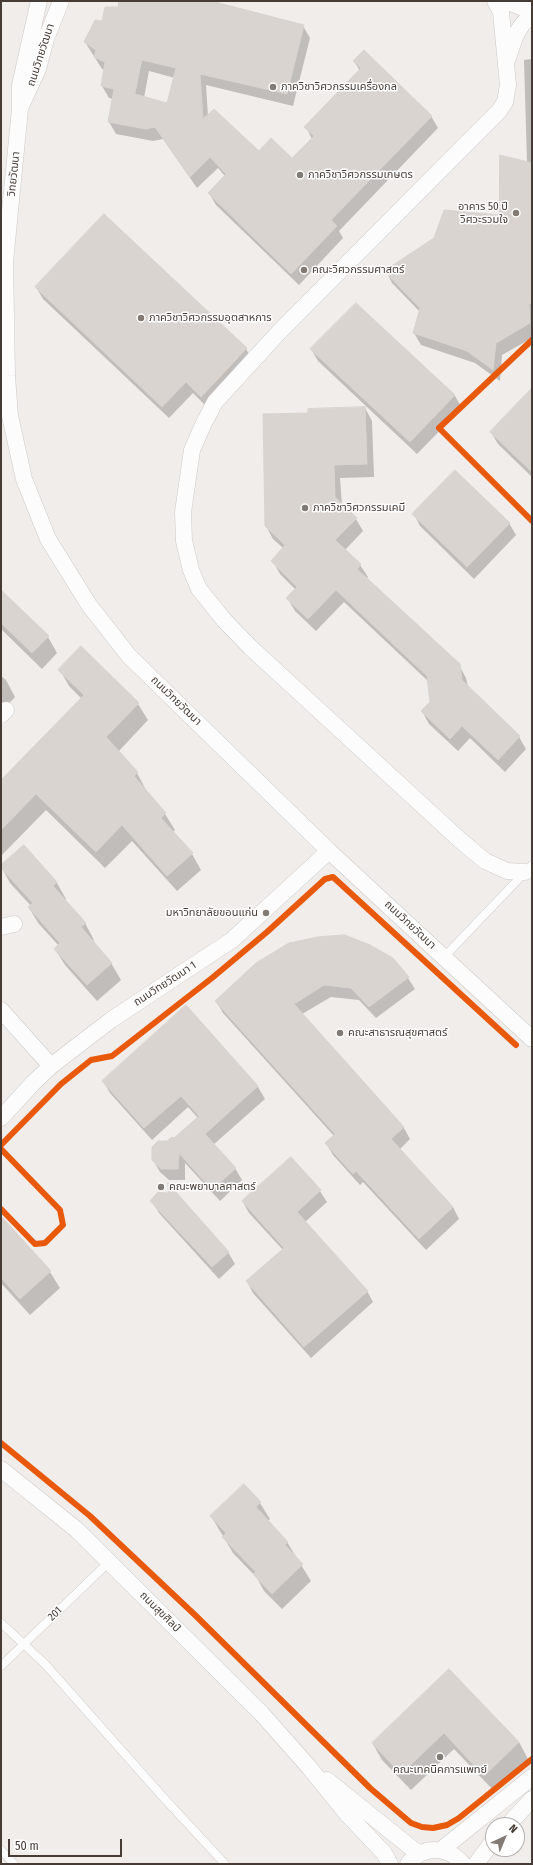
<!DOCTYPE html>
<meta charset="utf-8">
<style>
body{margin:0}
#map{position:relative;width:533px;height:1865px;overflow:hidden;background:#f0edea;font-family:"Fira Sans Condensed",sans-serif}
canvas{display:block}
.frame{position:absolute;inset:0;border:2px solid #473c35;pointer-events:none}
.north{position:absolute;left:485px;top:1817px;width:40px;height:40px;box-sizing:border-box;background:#fff;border:1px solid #b5b1ae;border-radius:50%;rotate:44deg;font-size:11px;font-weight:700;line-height:16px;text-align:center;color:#473c35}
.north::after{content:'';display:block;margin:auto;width:14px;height:18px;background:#827a74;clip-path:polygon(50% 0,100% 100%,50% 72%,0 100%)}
.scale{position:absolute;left:8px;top:1839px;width:114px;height:18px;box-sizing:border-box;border:2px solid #473c35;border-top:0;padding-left:5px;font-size:12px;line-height:14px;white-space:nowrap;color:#473c35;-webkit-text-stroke:3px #fff;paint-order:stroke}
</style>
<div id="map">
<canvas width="533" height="1865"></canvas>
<div class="frame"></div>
<div class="north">N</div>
<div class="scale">50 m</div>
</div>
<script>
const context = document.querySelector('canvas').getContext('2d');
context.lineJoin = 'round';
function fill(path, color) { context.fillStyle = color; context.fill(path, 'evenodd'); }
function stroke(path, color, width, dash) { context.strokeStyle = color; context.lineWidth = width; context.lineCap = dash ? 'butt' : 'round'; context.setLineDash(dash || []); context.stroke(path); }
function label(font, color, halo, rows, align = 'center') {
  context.font = font + ' "Fira Sans Condensed","Noto Sans Thai",sans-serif'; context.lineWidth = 3; context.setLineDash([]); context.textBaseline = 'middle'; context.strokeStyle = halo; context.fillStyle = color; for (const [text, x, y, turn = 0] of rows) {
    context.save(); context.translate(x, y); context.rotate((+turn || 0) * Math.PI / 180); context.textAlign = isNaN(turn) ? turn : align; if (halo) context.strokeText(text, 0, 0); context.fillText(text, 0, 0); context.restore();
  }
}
fill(new Path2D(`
 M 120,1 L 207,1 L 303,26 L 310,38 L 293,106 L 206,85 L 208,116 L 259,152 L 292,160 L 312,139 L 306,127 L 360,71 L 354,61 L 431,116 L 438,128 L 339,231 L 343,238 L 299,285 L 216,205 L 209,193 L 225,176 L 218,168 L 197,188 L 163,139 L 153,141 L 116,134 L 109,122 L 113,99 L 109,98 L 102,86 L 105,70 L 102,69 L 85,42 L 103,22 L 119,8 ZM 149,71 L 175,78 L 167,104 L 144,98 Z
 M 532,59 L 532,338 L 502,355 L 500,381 L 475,363 L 421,345 L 414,333 L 420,312 L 392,283 L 386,271 L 500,216 L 527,163 L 524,60 Z
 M 36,287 L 246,349 L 253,361 L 208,408 L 193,393 L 169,418 L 43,299 Z
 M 356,304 L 455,396 L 462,408 L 417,454 L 318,361 L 311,349 Z
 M 532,390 L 532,477 L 498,444 L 491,432 Z
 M 365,408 L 372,421 L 374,477 L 340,478 L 342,505 L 356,519 L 363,531 L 345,550 L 360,565 L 368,577 L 366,579 L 459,665 L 466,678 L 468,687 L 519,737 L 526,749 L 505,772 L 470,738 L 458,751 L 429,724 L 422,711 L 431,702 L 429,682 L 344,602 L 316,631 L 295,611 L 288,599 L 296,590 L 280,574 L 273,561 L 283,548 L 273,539 L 266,526 L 309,414 Z
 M 414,514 L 509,523 L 516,535 L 474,579 L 420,526 Z
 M 1,592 L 48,637 L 57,653 L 42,669 L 1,629 Z
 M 81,648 L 138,704 L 148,720 L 118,752 L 137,773 L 146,790 L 145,791 L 165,814 L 175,830 L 173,832 L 192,854 L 201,870 L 177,891 L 132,841 L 105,868 L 46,810 L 1,856 L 1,782 L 82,699 L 69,686 L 60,670 Z
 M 1,676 L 6,680 L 15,697 L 1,712 Z
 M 24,846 L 57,883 L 66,899 L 65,900 L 85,923 L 94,940 L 92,942 L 111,963 L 121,980 L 97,1001 L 65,965 L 55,949 L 59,946 L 39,924 L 29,908 L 31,906 L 10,883 L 1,866 Z
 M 392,959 L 408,978 L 415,989 L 376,1018 L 359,1000 L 331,997 L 302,1014 L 404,1128 L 410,1139 L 399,1150 L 453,1207 L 459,1219 L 426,1250 L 363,1182 L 360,1185 L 333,1155 L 326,1143 L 334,1136 L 223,1013 L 216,1001 Z
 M 186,1007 L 258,1087 L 265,1099 L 213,1145 L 235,1168 L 242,1180 L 220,1201 L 185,1163 L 185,1180 L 169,1180 L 160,1172 L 153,1160 L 167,1142 L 174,1140 L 198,1118 L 188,1107 L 152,1140 L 110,1093 L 103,1081 Z
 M 291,1158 L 320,1191 L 327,1202 L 305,1222 L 367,1291 L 373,1302 L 311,1358 L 253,1293 L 247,1281 L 283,1250 L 249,1213 L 243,1202 Z
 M 152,1201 L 228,1252 L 235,1264 L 219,1279 L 159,1213 Z
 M 7,1225 L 50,1272 L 60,1288 L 30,1315 L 1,1283 L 1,1230 Z
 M 260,1503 L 270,1519 L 267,1521 L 287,1542 L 311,1581 L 282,1609 L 264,1591 L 257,1578 L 233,1553 L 211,1516 Z
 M 449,1670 L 519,1742 L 528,1759 L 494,1791 L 454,1749 L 411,1790 L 382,1760 L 373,1744 Z`), '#0003');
const building = new Path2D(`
 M 119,1 L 211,1 L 304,25 L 287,94 L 200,74 L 203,119 L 214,109 L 259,151 L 271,138 L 292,158 L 314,136 L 304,127 L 361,68 L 353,61 L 364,50 L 432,116 L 331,220 L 337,226 L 291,274 L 208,193 L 226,174 L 210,157 L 190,177 L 155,127 L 146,129 L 108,122 L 114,89 L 101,86 L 105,62 L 94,57 L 96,50 L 84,42 L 95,20 L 102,21 L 105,7 L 118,7 ZM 142,60 L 176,68 L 167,103 L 135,94 Z
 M 500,155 L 532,163 L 532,302 L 529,304 L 530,323 L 496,343 L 493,370 L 467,351 L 413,333 L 420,308 L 384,271 L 434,238 L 444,210 L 499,215 Z
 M 104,214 L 247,348 L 201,397 L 186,382 L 162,407 L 35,287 Z
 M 356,303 L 455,395 L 410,442 L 310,349 Z
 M 532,388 L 532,472 L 490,432 Z
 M 365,407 L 367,464 L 334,465 L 335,497 L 357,518 L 335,540 L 361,564 L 357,569 L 460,664 L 462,680 L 520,736 L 498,760 L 462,726 L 450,739 L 421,711 L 430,702 L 427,676 L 336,590 L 308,619 L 286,598 L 297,587 L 271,561 L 285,545 L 265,526 L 263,414 L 308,413 L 308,409 Z
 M 455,470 L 510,523 L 467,567 L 412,514 Z
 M 1,590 L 49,636 L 32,653 L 1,623 Z
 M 81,646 L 139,703 L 106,737 L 138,772 L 134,776 L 166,813 L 161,818 L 193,853 L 167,876 L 122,825 L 96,852 L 36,794 L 1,830 L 1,780 L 84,695 L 58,670 Z
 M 24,845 L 57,882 L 53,886 L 86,923 L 81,927 L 112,963 L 87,985 L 54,949 L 60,943 L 28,907 L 33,903 L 1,868 L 1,865 Z
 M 345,935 L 370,945 L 393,958 L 409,977 L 369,1007 L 351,988 L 324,985 L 294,1004 L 404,1127 L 391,1139 L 453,1207 L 419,1239 L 356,1171 L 353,1174 L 325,1143 L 335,1134 L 215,1001 L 256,963 L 289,943 L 318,937 Z
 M 186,1005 L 258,1086 L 205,1134 L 236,1168 L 212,1190 L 179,1153 L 178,1169 L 161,1169 L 152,1160 L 152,1147 L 158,1141 L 167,1141 L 172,1137 L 174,1138 L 199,1116 L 181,1096 L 144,1128 L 102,1081 Z
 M 291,1157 L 321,1190 L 297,1212 L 368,1291 L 304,1347 L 246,1281 L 284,1248 L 242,1201 Z
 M 168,1183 L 229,1252 L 212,1267 L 150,1201 L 158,1192 L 168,1193 Z
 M 1,1216 L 51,1271 L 20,1299 L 1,1278 Z
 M 244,1484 L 261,1502 L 256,1507 L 288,1542 L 285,1545 L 303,1564 L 272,1594 L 253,1574 L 256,1572 L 222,1537 L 226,1533 L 210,1516 Z
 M 449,1669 L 519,1742 L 484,1776 L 444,1733 L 401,1774 L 372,1743 Z`);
fill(building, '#d9d4d0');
stroke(building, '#d9d3cf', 1);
const lane = new Path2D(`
 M 444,957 L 532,865
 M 1,1623 L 45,1664 L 162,1796 L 225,1864
 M 1,1666 L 109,1562
 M 1,1850 L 14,1864`);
const street = new Path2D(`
 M 39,1 L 20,85 L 20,109 L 5,262 L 7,376 L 10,416 L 24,479 L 48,539 L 89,605 L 129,656 L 329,851 L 532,1039
 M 495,1 L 501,12 L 508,85 L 505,102 L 499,111 L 280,331 L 215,402 L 203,425 L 192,450 L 183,512 L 184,541 L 191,570 L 199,589 L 224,620 L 250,647 L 460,840 L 485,861 L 507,871 L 525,872
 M 505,1 L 532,11
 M 507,60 C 513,45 516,25 532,16
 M 21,106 L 38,69 L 46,39 L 61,1
 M 1,715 L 6,710
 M 1,927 L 14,924
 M 1,1010 L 51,1066
 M 1,1118 L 33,1083 L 51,1066 L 111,1020 L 232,940 L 329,851
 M 1,1469 L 77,1530 L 262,1714 L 308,1766 L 347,1814 L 384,1853 L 390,1864
 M 327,1780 L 419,1854
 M 508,1825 L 532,1799
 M 441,1850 L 532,1777
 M 408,1864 C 423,1845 448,1846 463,1864
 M 476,1864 L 493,1841`);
stroke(lane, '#cdc9c6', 9);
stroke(street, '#cdc9c6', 17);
stroke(lane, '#fdfcfc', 8);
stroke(street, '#fdfcfc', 16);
stroke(new Path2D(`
 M 532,340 L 439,428 L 532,521
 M 1,1145 L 61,1084 L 91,1060 L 112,1056 L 212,978 L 267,932 L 325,879 L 333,877 L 516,1045
 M 1,1149 L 60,1210 L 63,1225 L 45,1243 L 35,1244 L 1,1209
 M 1,1443 L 90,1516 L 195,1615 L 370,1788 L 411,1823 L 422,1827 L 433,1828 L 447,1825 L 459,1818 L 532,1759`), '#e8590c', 6);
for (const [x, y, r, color] of [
 [273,87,4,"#827a74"],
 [300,175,4,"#827a74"],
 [516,213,4,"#827a74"],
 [304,270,4,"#827a74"],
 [141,318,4,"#827a74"],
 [305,508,4,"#827a74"],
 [266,913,4,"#827a74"],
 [340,1033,4,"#827a74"],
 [161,1187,4,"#827a74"],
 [440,1757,4,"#827a74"]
]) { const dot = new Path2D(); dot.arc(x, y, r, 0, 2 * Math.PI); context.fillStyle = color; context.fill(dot); stroke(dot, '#fff', 1.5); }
label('11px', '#473c35', '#fff', [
 ["ถนนวิทยวัฒนา",41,55,-72],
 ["วิทยวัฒนา",14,174,-84],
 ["ถนนวิทยวัฒนา",176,701,44],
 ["ถนนวิทยวัฒนา",410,925,43],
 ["ถนนวิทยวัฒนา 1",165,984,-33],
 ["ถนนสุขศิลป์",160,1612,45],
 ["201",55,1614,-44]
]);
label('11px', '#473c35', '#fff', [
 ["ภาควิชาวิศวกรรมเครื่องกล",281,87],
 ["ภาควิชาวิศวกรรมเกษตร",308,175],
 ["อาคาร 50 ปี",508,207,"right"],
 ["วิศวะรวมใจ",508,220,"right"],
 ["คณะวิศวกรรมศาสตร์",312,270],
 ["ภาควิชาวิศวกรรมอุตสาหการ",149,318],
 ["ภาควิชาวิศวกรรมเคมี",313,508],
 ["มหาวิทยาลัยขอนแก่น",258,913,"right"],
 ["คณะสาธารณสุขศาสตร์",348,1033],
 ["คณะพยาบาลศาสตร์",169,1187],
 ["คณะเทคนิคการแพทย์",440,1770,"center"]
], 'left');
</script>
